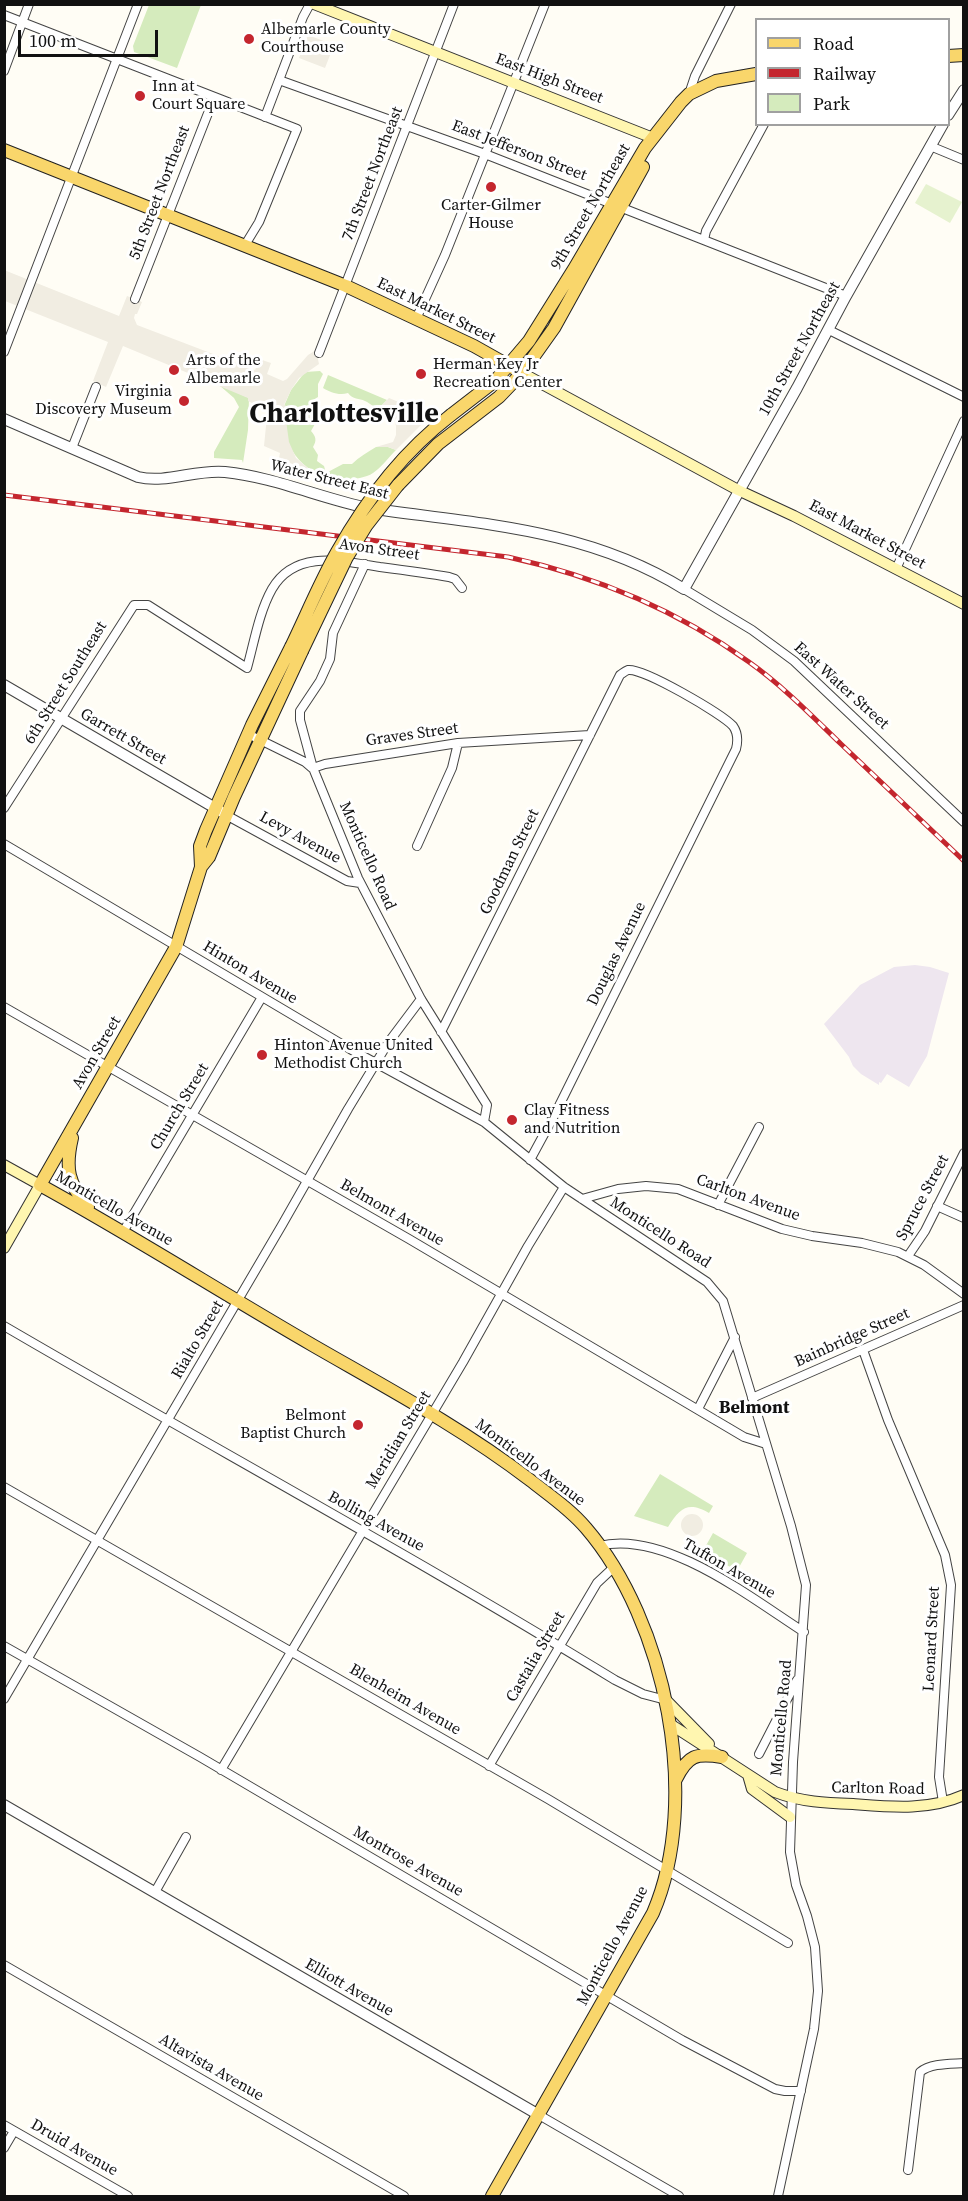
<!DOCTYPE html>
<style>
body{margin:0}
#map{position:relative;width:968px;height:2201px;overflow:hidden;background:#fffdf5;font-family:"Source Serif 4",serif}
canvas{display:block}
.frame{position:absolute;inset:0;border:6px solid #111;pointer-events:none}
.legend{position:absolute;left:755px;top:18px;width:195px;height:108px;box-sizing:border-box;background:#fff;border:2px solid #a0a0a0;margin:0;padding:8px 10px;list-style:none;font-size:18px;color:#111}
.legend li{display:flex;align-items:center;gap:12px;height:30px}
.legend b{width:30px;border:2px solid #a0a0a0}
.scale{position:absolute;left:18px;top:30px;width:140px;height:27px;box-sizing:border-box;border:3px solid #111;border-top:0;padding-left:8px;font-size:18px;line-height:21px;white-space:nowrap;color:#111;-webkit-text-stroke:4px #fff;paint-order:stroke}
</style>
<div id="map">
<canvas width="968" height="2201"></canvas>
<div class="frame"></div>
<ul class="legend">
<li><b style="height:8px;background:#f9d66b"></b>Road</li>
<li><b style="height:8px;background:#c4262e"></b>Railway</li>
<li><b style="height:16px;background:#d5ebbd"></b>Park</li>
</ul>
<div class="scale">100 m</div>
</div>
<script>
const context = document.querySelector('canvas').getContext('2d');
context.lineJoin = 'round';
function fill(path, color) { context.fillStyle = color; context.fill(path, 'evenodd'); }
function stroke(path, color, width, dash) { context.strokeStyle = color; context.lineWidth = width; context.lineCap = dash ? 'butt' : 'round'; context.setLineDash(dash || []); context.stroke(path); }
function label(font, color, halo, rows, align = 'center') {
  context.font = font + ' "Source Serif 4",serif'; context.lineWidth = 6; context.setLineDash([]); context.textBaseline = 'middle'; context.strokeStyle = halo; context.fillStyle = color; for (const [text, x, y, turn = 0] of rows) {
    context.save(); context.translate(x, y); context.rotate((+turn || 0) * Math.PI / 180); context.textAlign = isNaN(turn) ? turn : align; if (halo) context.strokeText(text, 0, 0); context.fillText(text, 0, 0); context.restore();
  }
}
fill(new Path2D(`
 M 915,965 L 930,967 L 949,973 L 927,1056 L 909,1087 L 887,1074 L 881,1083 L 879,1082 L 879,1085 L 861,1074 L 853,1066 L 849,1057 L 824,1024 L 860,985 L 894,967 Z`), '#eee6ef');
fill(new Path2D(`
 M 149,5 L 201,5 L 177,68 L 134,52 L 133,46 Z
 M 320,371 L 323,374 L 318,384 L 318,397 L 313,400 L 315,409 L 311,414 L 314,418 L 284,406 L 291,390 L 305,372 Z
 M 328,375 L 387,400 L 379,408 C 373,407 371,404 365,401 C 359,398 353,400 348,393 C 339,396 330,392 323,388 Z
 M 219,385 L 249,398 L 248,430 L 243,463 L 242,460 L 214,458 L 214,452 L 239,407 L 234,398 Z
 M 285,413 L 291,414 L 315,424 L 311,431 C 316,437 317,440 313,447 L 318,455 L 317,461 L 324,466 L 326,473 L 343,464 L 352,464 C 359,457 368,452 376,447 L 388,447 L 396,450 C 389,457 381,468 373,473 C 366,478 354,479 346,479 C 309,480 280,451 285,413 Z
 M 660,1474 L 713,1506 L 709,1513 C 688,1501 680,1508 668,1527 L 634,1516 Z
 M 713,1533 L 747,1553 L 737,1571 L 703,1551 Z`), '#d5ebbd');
fill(new Path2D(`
 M 926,184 L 962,202 L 950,223 L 915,203 Z`), '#e6f2cf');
fill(new Path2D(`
 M 308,35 L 334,45 L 325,68 L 299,58 Z
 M 4,270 L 119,316 L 127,296 L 142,302 L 137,314 L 135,314 L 134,318 L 137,325 L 255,370 L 260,359 L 265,361 L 271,363 L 267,374 L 283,381 L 287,379 L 308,355 L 316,350 L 319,364 L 299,378 L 291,390 L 284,405 L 314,418 L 315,424 L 291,414 L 285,413 L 289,442 L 296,458 L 309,469 L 333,478 L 353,479 L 354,484 L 339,484 L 323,480 L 299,467 L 279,458 L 280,453 L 264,446 L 268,406 L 266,409 L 252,403 L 248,401 L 248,398 L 123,346 L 106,387 L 93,381 L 108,342 L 5,301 Z
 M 389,398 L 408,406 L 407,408 L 413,412 L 421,412 L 421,425 L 396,450 L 388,447 L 376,447 L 393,442 L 396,435 L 396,426 L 391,409 L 379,408 Z
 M681 1525a11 11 0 1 1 22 0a11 11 0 1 1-22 0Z`), '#f1ede2');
const minor = new Path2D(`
 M 4,15 L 297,129 L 259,222 L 245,245
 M 4,71 L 29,4
 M 279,80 L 485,154 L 846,296
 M 689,94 L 695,76 L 731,4
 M 265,117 L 303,17 L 310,4
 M 930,146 L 964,160
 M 704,240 L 706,231 L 764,124
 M 135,299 L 214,98
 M 416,319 L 445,255 L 545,4
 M 829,330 L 964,397
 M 4,352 L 138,4
 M 319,353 L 454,4
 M 72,448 L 96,387
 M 365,564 L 333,633 L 330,659 L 320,681 L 300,711 L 300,720 L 313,768 L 358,878 L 421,999 L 487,1105 L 484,1122
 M 896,569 L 964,421
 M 684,589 L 752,630 L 794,661 L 964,822
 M 248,734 L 305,762 L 312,768
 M 313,768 L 325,764 L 458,743 L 590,735
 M 4,808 L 134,605 L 148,605 L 247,668 C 254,643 259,612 272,589 C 295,549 342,561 380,567 C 403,570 426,573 449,577 L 455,579 L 462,588
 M 226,815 L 347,881 L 360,883
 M 4,844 L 350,1049 L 484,1122 L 564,1187 L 707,1282 L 723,1301 L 791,1526 L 806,1585 L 793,1762 L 790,1852 L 796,1885 L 807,1916 L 815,1947 L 818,1991 L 814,2029 L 778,2196
 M 417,846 L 452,768 L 458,743
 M 4,1007 L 409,1239 L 744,1437 L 766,1444
 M 441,1032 L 620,675 C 623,673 625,671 628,670 C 644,668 722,714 733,726 C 738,733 738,741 736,749 L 556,1112 L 530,1160
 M 582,1199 L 618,1189 L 646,1186 L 678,1189 L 782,1229 L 812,1236 L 862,1243 L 898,1252 L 924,1265 L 964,1294
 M 718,1205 L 759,1127
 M 937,1206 L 964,1218
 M 123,1232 L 262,997
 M 908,1256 L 925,1231 L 964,1153
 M 4,1326 C 208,1445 415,1557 615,1680 L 643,1694 L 666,1700
 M 863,1350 L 888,1420 L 945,1555 L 951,1585 L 939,1777 L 943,1802
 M 752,1398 L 964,1305
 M 698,1409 L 735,1337
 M 4,1487 L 548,1799 L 788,1943
 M 599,1546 C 664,1529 751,1598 804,1632
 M 4,1646 L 200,1757 L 682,2040 L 775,2089 L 785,2091 L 801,2091
 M 4,1699 L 282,1225 L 348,1109 L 388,1043 L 421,999
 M 759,1754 L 797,1680
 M 489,1766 L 584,1605 L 597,1583 L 613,1568
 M 221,1770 L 463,1362 L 528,1246 L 564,1187
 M 155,1892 L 186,1837
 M 4,1965 L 404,2196
 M 539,2115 L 679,2196
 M 4,2125 L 128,2196
 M 4,2148 L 14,2131
 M 908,2170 L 920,2072 C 931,2063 950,2064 964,2063`);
const tertiary = new Path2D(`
 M 948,115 L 964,90
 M 4,419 L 138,477 C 166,484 196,469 225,472 C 274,477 320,498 368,508 C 478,524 586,528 684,589 L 797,388 L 846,296 L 943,124
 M 4,685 L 222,812
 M 4,1805 L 539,2115`);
const secondary = new Path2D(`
 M 314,4 L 653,138
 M 522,373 L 738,490 L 794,516 L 964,604
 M 4,1165 L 40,1185 L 4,1248
 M 666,1700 L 709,1744
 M 670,1724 L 775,1792 C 801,1802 826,1803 853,1804 C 891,1807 928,1811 964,1795
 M 748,1775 L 752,1789 L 790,1817`);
const primary = new Path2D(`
 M 948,56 L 964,55
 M 4,150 L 346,286 L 474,346 L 522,373
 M 451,415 L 495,381 L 529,341 L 574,269 L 645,148 L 681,102 L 689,94 L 716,81 L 756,74
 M 398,485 L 438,444 L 499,397 L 522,373 L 554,328 L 643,167
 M 291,647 L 252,725 L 206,830 L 200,846 L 201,867 L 176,947 L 40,1185 C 133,1236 222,1293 314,1346 C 387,1388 462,1428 530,1480 C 549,1495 570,1509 586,1528 C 666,1621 702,1799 653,1913 L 492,2196
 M 201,867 L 209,857 L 234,797 L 302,651
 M 72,1138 C 65,1168 68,1184 88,1207
 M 676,1779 C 688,1755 696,1753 722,1757`);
stroke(minor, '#444', 10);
stroke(tertiary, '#444', 12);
stroke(secondary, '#333', 12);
stroke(primary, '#222', 14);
stroke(minor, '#fff', 8);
stroke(tertiary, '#fff', 10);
stroke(secondary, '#fff6b0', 10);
stroke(primary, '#f9d66b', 12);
const rail = new Path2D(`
 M 4,495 L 508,557 C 595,576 677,610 749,662 C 783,686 812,716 841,744 C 882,783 923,822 964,861`);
stroke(rail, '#c4262e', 5);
stroke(rail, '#fff', 3, [9]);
const primaryBridge = new Path2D(`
 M 291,647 C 306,616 320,582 337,552 C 366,500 404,451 451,415
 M 302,651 L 347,557 L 366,526 L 398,485`);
stroke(primaryBridge, '#222', 14, []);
stroke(primaryBridge, '#f9d66b', 12);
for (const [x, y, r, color] of [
 [249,39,6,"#c4262e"],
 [140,96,6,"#c4262e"],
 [491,187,6,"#c4262e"],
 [174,370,6,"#c4262e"],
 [421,374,6,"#c4262e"],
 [184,401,6,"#c4262e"],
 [262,1055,6,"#c4262e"],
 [512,1120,6,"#c4262e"],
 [358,1425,6,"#c4262e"]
]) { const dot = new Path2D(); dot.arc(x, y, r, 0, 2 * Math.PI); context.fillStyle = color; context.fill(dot); stroke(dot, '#fff', 2); }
label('16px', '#111', '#fff', [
 ["Albemarle County",261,30],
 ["Courthouse",261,48],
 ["Inn at",152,87],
 ["Court Square",152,105],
 ["Carter-Gilmer",491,206,"center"],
 ["House",491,224,"center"],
 ["Arts of the",186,361],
 ["Albemarle",186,379],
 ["Herman Key Jr",433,365],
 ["Recreation Center",433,383],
 ["Virginia",172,392,"right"],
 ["Discovery Museum",172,410,"right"],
 ["Hinton Avenue United",274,1046],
 ["Methodist Church",274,1064],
 ["Clay Fitness",524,1111],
 ["and Nutrition",524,1129],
 ["Belmont",346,1416,"right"],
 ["Baptist Church",346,1434,"right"]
], 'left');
label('16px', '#111', '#fff', [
 ["East High Street",549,79,21],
 ["East Jefferson Street",519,151,21],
 ["7th Street Northeast",373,174,-69],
 ["5th Street Northeast",160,193,-69],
 ["9th Street Northeast",591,207,-60],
 ["East Market Street",436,311,26],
 ["10th Street Northeast",800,349,-61],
 ["Water Street East",329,480,14],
 ["East Market Street",867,535,28],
 ["Avon Street",379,550,8],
 ["6th Street Southeast",66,683,-58],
 ["East Water Street",841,686,42],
 ["Graves Street",412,735,-8],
 ["Garrett Street",123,737,30],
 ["Levy Avenue",300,838,29],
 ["Monticello Road",367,856,66],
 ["Goodman Street",510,862,-64],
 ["Douglas Avenue",617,954,-64],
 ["Hinton Avenue",250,973,31],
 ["Avon Street",97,1053,-60],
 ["Church Street",180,1107,-59],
 ["Carlton Avenue",748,1198,20],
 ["Spruce Street",923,1198,-62],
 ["Monticello Avenue",114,1209,30],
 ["Belmont Avenue",392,1213,30],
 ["Monticello Road",660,1233,33],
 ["Bainbridge Street",852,1338,-24],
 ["Rialto Street",198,1340,-60],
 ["Meridian Street",399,1440,-59],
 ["Monticello Avenue",530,1463,37],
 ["Bolling Avenue",376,1522,29],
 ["Tufton Avenue",729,1569,30],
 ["Leonard Street",932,1639,-87],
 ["Castalia Street",536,1657,-60],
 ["Blenheim Avenue",405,1700,30],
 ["Monticello Road",782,1718,-85],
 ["Carlton Road",878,1789,1],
 ["Montrose Avenue",408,1862,30],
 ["Monticello Avenue",613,1946,-62],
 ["Elliott Avenue",349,1988,30],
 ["Altavista Avenue",211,2068,30],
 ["Druid Avenue",74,2148,30]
]);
label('bold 18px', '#111', '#fff', [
 ["Belmont",754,1408]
]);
label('bold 28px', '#111', '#fff', [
 ["Charlottesville",344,415]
]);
</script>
